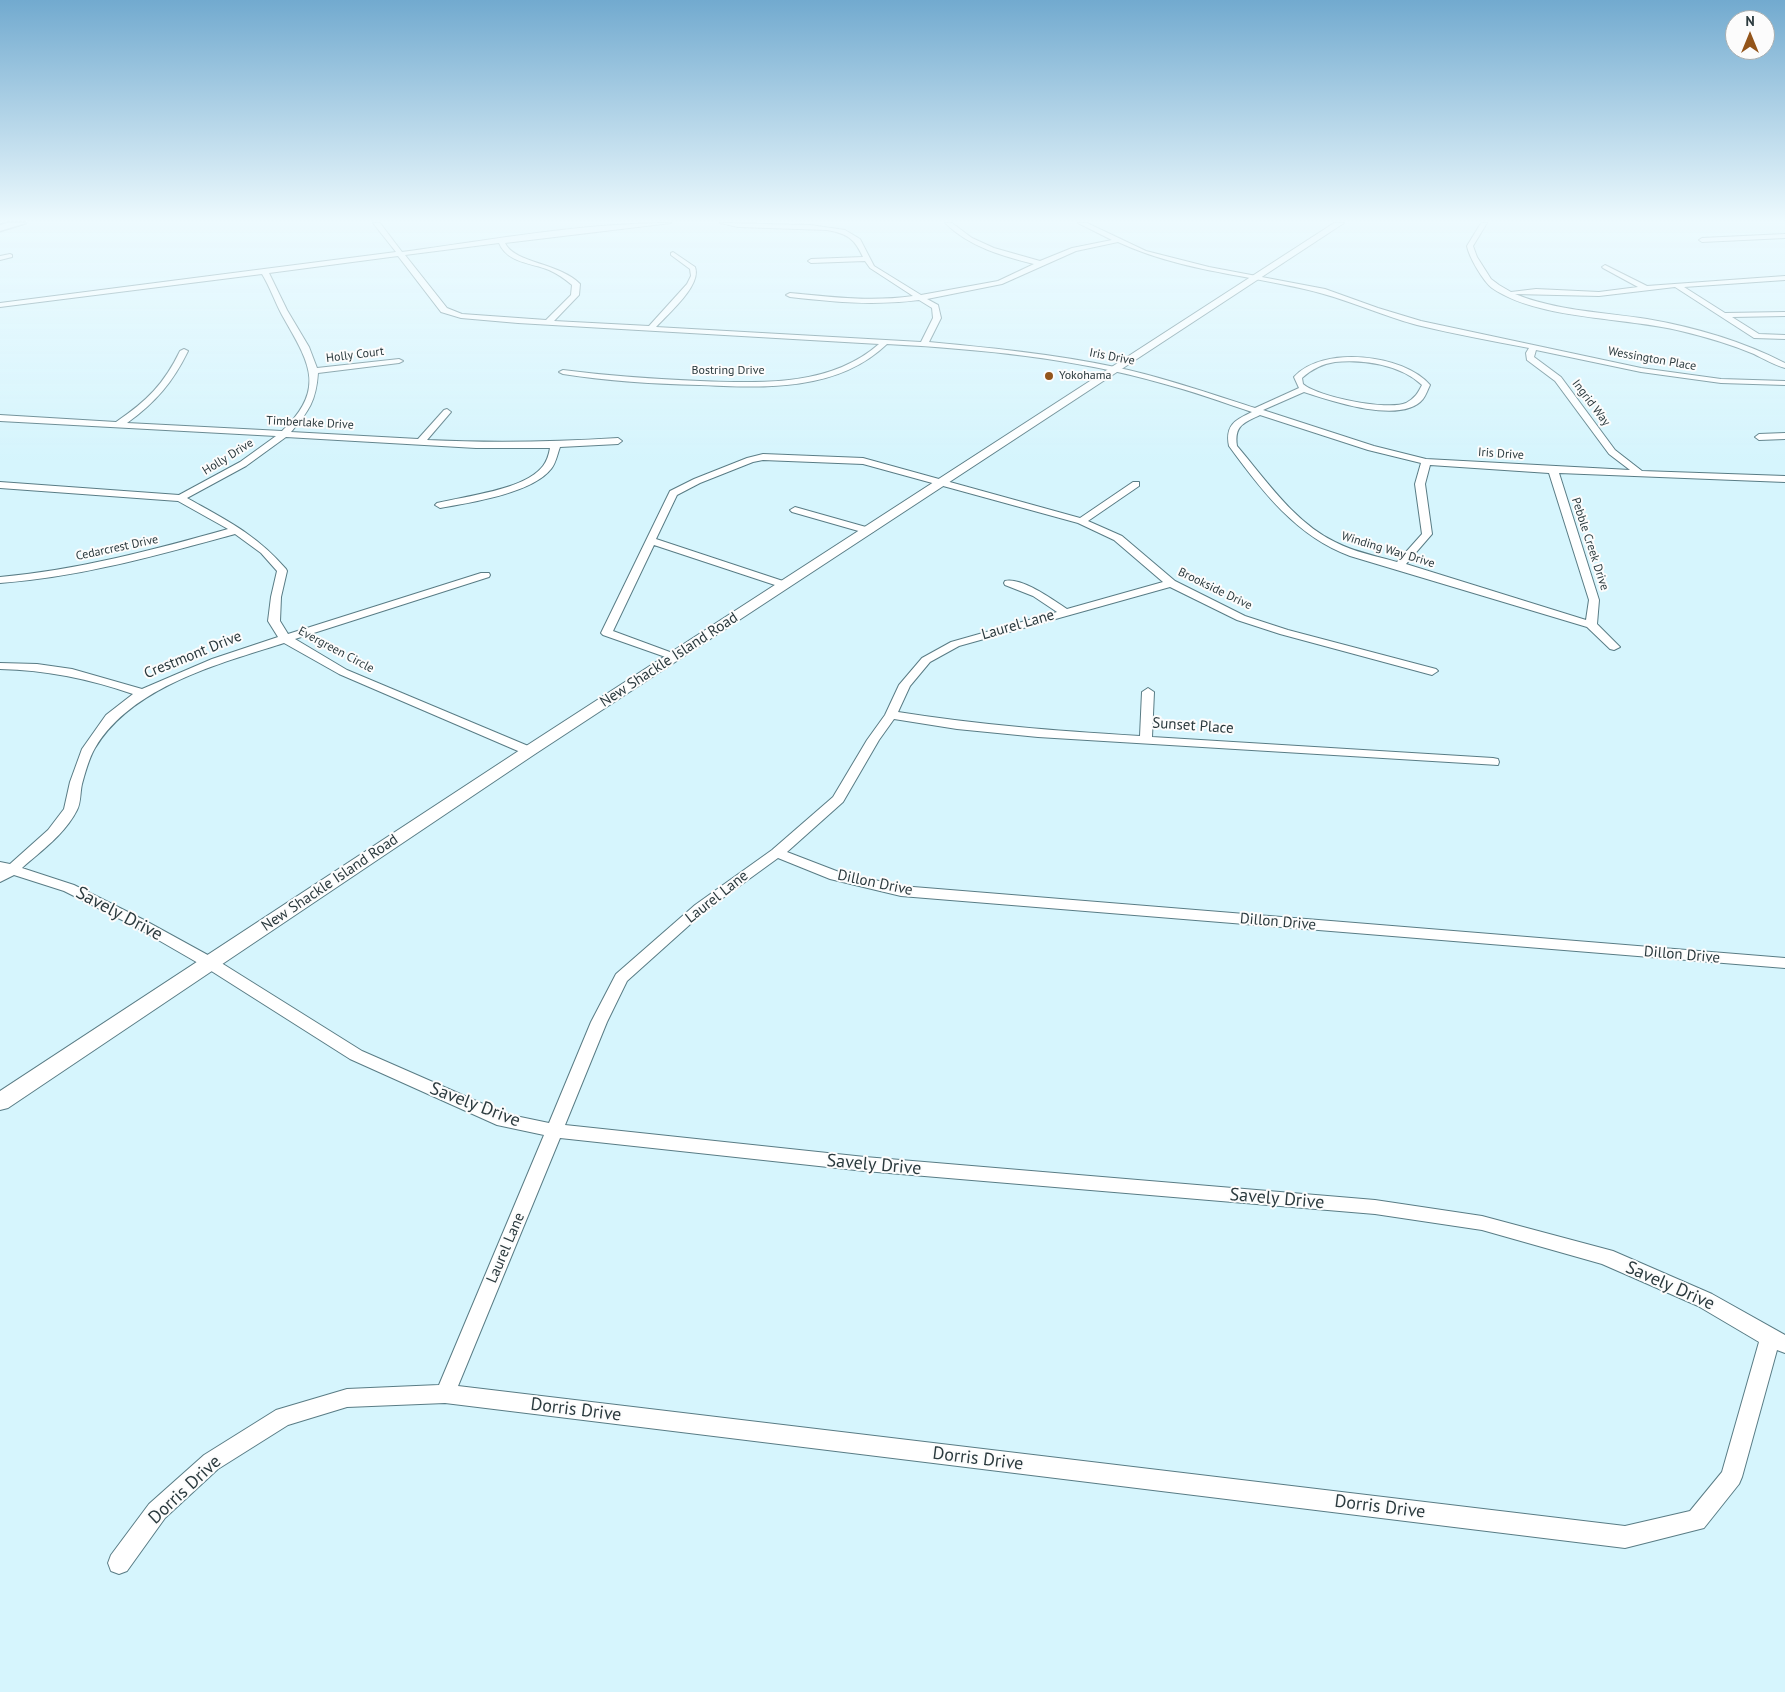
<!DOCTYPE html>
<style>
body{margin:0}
#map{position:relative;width:1785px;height:1692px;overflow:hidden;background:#d6f5fd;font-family:"PT Sans",sans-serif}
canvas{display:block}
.north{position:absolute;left:1725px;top:10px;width:50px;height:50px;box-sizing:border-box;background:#fcfcfc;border:1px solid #a8aeb0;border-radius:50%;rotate:0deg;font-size:14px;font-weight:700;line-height:20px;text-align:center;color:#2b3a3e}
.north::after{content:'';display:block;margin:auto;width:18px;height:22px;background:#93551b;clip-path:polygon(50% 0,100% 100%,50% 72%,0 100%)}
</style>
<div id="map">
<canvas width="1785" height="1692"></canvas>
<div class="north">N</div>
</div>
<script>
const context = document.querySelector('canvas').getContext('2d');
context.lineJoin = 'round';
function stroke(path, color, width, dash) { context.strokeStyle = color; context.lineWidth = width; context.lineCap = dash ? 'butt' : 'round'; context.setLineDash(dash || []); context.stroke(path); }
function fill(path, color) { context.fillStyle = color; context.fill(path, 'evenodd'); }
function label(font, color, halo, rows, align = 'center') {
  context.font = font + ' "PT Sans",sans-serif'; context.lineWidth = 4; context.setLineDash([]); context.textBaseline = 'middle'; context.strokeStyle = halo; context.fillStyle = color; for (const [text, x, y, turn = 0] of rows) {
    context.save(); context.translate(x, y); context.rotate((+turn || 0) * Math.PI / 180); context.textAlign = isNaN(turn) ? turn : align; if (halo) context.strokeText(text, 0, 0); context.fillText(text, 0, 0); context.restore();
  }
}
const minor = new Path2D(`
 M 373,223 L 380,223 L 402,252 C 491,240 581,223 671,223 L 505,243 C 514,263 560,263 580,284 L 579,295 L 554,321 L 649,326 L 687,284 L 691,276 L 690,269 L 671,255 L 671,253 L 673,252 L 695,267 C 702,285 669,313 656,327 L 921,342 L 933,318 L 932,308 L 919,300 C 873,306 836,302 790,297 L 786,295 L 790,293 C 832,297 871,302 913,296 L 870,268 L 865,261 L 811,263 L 808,261 L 811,259 L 863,257 C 854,238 848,234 827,230 L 738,227 L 720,223 L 810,225 L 845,230 L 860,239 L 874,266 L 921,295 L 998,281 L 1034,264 C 1002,256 970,247 945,223 L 952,223 L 972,238 L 994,248 L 1040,261 L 1072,248 L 1112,240 L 1078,223 L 1087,223 L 1146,251 L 1209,267 L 1325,289 L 1378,308 L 1421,321 L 1641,368 L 1721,379 L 1785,381 L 1785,385 L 1721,383 L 1641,372 L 1536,350 L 1534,357 L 1561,377 L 1615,450 L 1642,471 L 1785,476 L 1785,482 L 1559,473 L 1599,600 L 1597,624 L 1620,647 L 1614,650 L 1610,649 L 1587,627 L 1350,556 C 1297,537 1261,490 1229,446 C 1225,425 1235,420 1252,412 C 1222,402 1192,391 1161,383 C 1073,358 979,349 887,344 C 837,392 763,388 699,385 C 654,384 608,381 563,374 L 559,372 L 563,370 C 609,376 654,379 700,381 C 761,383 830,387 879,344 L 518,323 L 461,318 L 441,312 L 398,256 L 269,273 L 287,310 L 309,347 L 317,368 L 399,359 L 403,361 L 399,363 L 318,373 C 316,401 309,411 291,432 L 418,439 L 444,410 L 447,409 L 451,412 L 427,440 C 491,443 554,442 618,438 L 622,441 L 618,444 L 560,447 C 557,455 556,463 551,469 C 533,493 469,503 440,508 L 435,505 L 437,503 C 465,496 525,490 543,466 C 547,461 549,454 550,448 L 476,448 L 286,437 L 246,466 L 187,498 C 226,520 256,534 286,569 L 287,571 L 281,597 L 280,621 L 288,634 L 481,573 L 489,573 L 490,575 L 489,577 L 295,639 L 347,670 L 533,748 L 535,751 L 533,754 L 525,754 L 339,674 L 284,643 C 219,664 132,686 95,748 C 89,758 85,773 82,784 C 80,792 81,803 77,810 C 65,834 41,851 22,868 L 74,885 L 144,920 L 215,959 L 362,1051 L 506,1114 L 549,1123 L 591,1022 L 616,974 L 695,905 L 772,850 L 833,797 L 867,740 L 885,715 L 899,685 L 922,658 L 951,642 L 1057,612 L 1033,596 L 1005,585 L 1004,583 L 1005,581 C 1022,577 1053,600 1067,609 L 1163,582 L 1114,540 L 1078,523 L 863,464 L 763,460 L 753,462 L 700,483 L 677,495 L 656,539 L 789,583 L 790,585 L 789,587 L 781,587 L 654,545 L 613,631 L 678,655 L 680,657 L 678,659 L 674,660 L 603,635 L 601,633 L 670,491 L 694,479 L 747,458 L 763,454 L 863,458 L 1080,518 L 1133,482 L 1139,482 L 1139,486 L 1088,521 L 1122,536 L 1175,581 L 1245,616 L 1288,630 L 1436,669 L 1438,671 L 1432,675 L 1280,634 L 1237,620 L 1170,587 L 959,646 L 930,662 L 910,686 L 898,712 C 979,725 1059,731 1140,736 L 1142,692 L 1148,688 L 1154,692 L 1152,737 L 1493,758 L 1498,759 L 1499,762 L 1498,765 L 1038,737 L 957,729 L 894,719 L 879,740 L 843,802 L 787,852 L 839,872 L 901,886 L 1785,958 L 1785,968 L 901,896 L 830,879 L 778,858 L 705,911 L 627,981 L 607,1022 L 565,1125 L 865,1157 L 1375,1200 L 1482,1216 L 1613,1251 L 1712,1294 L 1785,1335 L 1785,1353 L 1777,1350 L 1742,1477 L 1739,1484 L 1704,1528 L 1625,1548 L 445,1403 L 347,1407 L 288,1425 L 218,1469 L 165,1518 L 127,1571 L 119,1574 L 111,1571 L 108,1563 L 111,1555 L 149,1504 L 204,1455 L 276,1410 L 347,1389 L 439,1385 L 544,1135 L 497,1125 L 350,1059 L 205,967 L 134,926 L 64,891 L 14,875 L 0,882 L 0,862 L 10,864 L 48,830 L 64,809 L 70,782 L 82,749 L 106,715 L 133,694 C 90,679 46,670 0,669 L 0,663 L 37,664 L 72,669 L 142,689 L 212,659 L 278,637 L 268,621 L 271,597 L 277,571 L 261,553 L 235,534 C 158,555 81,577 0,583 L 0,577 C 78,570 153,550 228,529 L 178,501 L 0,488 L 0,482 L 179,495 L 240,462 L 276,436 L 0,421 L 0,415 L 116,422 C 147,401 164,384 180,351 L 184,349 L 188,351 C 173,382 155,403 127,423 L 282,431 C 328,388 308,361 282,315 C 275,302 270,287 262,274 L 0,307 L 0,303 L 396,252 ZM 1118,242 C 1182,272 1253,275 1320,293 C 1353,302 1384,316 1417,325 C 1454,334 1492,341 1529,348 L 1526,353 L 1527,360 L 1555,381 L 1609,454 L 1630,470 L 1426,459 L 1374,446 L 1263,410 L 1304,392 C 1331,401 1402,425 1423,399 C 1426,395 1428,389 1430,385 C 1404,354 1322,345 1294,377 L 1299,388 L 1255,408 C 1208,393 1162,377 1115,367 C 1054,354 991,348 929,342 L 941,318 L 938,305 L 927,299 L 1002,284 L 1076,251 ZM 499,243 C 507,263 532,263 549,270 C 558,274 565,279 572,285 L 571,295 L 546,320 L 462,314 L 447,308 L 405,255 ZM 1335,362 C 1363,359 1401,365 1422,385 C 1418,393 1415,398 1406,403 C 1388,411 1318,397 1303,384 L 1302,378 C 1312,369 1322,364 1335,362 ZM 1260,415 L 1368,450 L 1421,463 L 1415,484 L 1422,534 L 1397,562 C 1376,556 1354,552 1335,542 C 1294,522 1266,480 1237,446 C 1234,425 1244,423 1260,415 ZM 1430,465 L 1549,473 L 1589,600 L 1586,620 L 1406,564 L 1432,534 L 1425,484 ZM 560,1138 L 865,1171 L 1375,1214 L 1482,1230 L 1602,1264 L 1698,1306 L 1759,1342 L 1722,1472 L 1690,1511 L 1625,1526 L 458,1386 Z
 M 1481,223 L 1487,223 L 1473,246 L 1477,257 L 1491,279 L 1499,285 L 1511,292 L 1536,289 L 1599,292 L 1638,287 L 1603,268 L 1602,267 L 1605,265 L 1647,286 L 1785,276 L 1785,280 L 1684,287 L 1725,313 L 1785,312 L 1785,316 L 1732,317 L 1759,334 L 1785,335 L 1785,339 L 1754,338 L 1675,287 L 1599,296 L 1515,294 C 1557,311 1603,312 1647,319 C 1694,327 1742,341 1785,363 L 1785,368 C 1774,365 1764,359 1754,354 C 1730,344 1706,337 1681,331 C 1626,317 1538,320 1492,288 C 1483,281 1469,257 1467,246 Z
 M 1785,234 L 1785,238 L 1702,242 L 1699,240 L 1702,238 Z
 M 10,254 L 12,255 L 12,257 L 0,260 L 0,256 Z
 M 1785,433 L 1785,439 L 1759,440 L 1755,437 L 1759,434 Z
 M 795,507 L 873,529 L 874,531 L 869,534 L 792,512 L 790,510 Z`);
const major = new Path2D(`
 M 1334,223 L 1344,223 L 535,754 L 8,1108 L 0,1110 L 0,1091 L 523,748 Z`);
const highway = new Path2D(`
 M 7,223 L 26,223 L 0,231 L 0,225 Z`);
stroke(minor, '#597c85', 2);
stroke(major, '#597c85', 2);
stroke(highway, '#597c85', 3);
fill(minor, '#fff');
fill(major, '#fff');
fill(highway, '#fff');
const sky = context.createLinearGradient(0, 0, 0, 460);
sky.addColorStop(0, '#72aacf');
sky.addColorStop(0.48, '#edfafe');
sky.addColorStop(1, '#edfafe00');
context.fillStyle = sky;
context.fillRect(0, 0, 1785, 460);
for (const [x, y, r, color] of [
 [1049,376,5,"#93551b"]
]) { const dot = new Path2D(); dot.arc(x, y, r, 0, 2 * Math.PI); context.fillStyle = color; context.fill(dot); stroke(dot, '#fcfcfc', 2); }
label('12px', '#2b3a3e', '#fcfcfc', [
 ["Holly Court",355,355,-7],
 ["Iris Drive",1112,357,11],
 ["Wessington Place",1652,359,10],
 ["Bostring Drive",728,371],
 ["Ingrid Way",1591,403,53],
 ["Timberlake Drive",310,423,3],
 ["Iris Drive",1501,454,4],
 ["Holly Drive",228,457,-32],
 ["Pebble Creek Drive",1590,544,72],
 ["Cedarcrest Drive",117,548,-12],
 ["Winding Way Drive",1388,550,17],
 ["Brookside Drive",1215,589,26],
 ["Evergreen Circle",336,650,28]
]);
label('12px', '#2b3a3e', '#fcfcfc', [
 ["Yokohama",1059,376]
], 'left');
label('15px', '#2b3a3e', '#fcfcfc', [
 ["Laurel Lane",1018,625,-16],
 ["Crestmont Drive",193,655,-22],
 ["New Shackle Island Road",669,660,-33],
 ["Sunset Place",1193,726,4],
 ["New Shackle Island Road",330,883,-34],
 ["Dillon Drive",875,883,12],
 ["Laurel Lane",717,897,-38],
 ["Dillon Drive",1278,922,5],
 ["Dillon Drive",1682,955,5],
 ["Laurel Lane",506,1248,-67]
]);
label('18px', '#2b3a3e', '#fcfcfc', [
 ["Savely Drive",119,914,28],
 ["Savely Drive",475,1105,21],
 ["Savely Drive",874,1165,5],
 ["Savely Drive",1277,1199,5],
 ["Savely Drive",1670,1286,24],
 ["Dorris Drive",576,1410,7],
 ["Dorris Drive",978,1459,7],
 ["Dorris Drive",185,1490,-43],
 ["Dorris Drive",1380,1507,7]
]);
</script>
